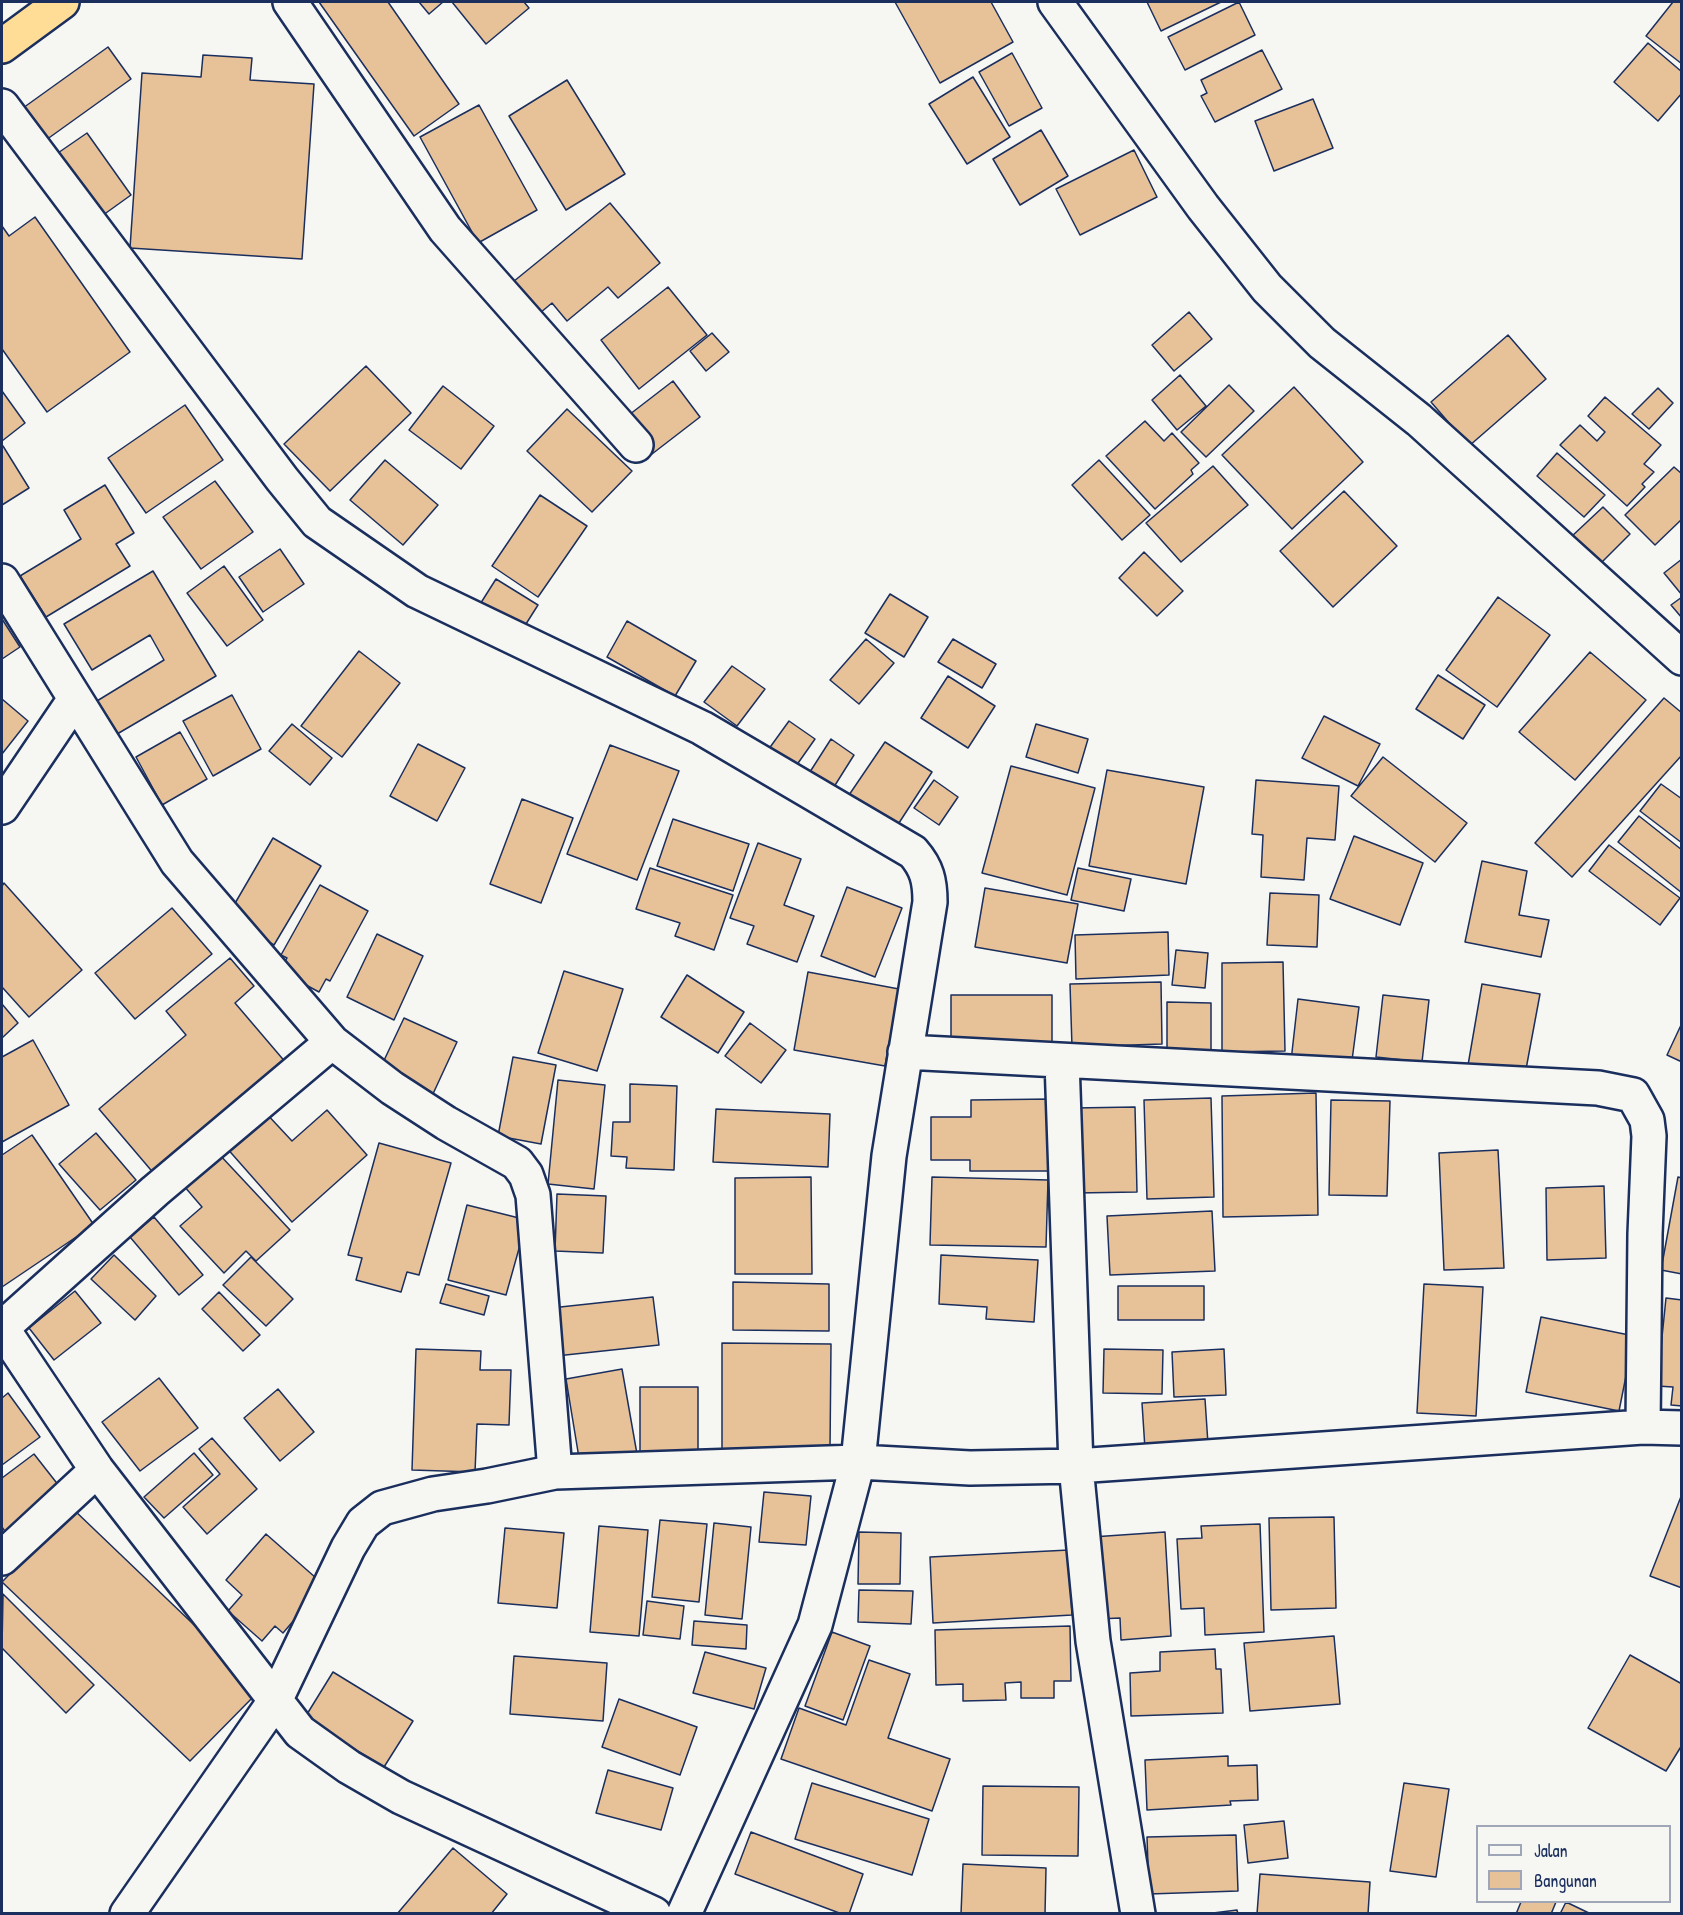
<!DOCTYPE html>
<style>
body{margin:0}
#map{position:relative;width:1683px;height:1915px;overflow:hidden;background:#f6f6f2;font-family:"Patrick Hand",sans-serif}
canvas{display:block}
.frame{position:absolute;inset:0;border:3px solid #1b2f5e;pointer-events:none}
.legend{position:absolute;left:1476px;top:1825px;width:195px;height:78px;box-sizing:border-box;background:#f6f6f2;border:2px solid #9ea6b7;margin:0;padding:8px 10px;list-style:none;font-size:18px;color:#1b2f5e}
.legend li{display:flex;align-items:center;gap:12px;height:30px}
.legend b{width:30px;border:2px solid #9ea6b7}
</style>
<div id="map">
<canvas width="1683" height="1915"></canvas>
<div class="frame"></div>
<ul class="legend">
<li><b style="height:8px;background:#f6f6f2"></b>Jalan</li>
<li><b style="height:16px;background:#e7c298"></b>Bangunan</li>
</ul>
</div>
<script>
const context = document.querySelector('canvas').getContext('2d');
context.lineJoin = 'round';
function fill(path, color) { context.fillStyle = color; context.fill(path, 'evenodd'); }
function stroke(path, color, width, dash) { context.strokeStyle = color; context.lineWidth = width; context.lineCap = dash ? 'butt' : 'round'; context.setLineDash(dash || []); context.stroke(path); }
const building = new Path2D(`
 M 319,2 L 388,2 L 459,104 L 414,136 Z
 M 419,2 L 443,2 L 429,14 Z
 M 452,2 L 524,2 L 529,8 L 486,44 Z
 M 895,2 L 991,2 L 1013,42 L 940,83 Z
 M 1147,2 L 1221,2 L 1161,31 Z
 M 1239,2 L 1255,35 L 1185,70 L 1168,37 Z
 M 1673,2 L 1682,2 L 1682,64 L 1646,36 Z
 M 1648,43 L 1682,72 L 1682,93 L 1658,121 L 1614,82 Z
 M 108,47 L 131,79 L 39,145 L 16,113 Z
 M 1262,50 L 1282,89 L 1215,122 L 1201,96 L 1207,93 L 1201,80 Z
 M 1012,53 L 1042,108 L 1009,126 L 979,72 Z
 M 203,55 L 252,58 L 250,80 L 314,84 L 302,259 L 130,248 L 142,73 L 201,77 Z
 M 973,77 L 1010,137 L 967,164 L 929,104 Z
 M 567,80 L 625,174 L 566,210 L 509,116 Z
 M 1313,99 L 1333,148 L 1274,171 L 1255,121 Z
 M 479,105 L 537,210 L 478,243 L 420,137 Z
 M 1041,130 L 1068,176 L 1020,205 L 993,159 Z
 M 87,133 L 131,195 L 99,218 L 55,155 Z
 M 1134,150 L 1157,197 L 1080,235 L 1056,189 Z
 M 610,203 L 660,263 L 618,298 L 608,287 L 567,321 L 552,303 L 534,318 L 508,286 Z
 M 35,217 L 130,352 L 47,412 L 2,349 L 2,226 L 9,236 Z
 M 668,287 L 707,335 L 639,389 L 601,340 Z
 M 1189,312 L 1212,339 L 1174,371 L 1152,345 Z
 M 712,333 L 729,352 L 706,371 L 690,351 Z
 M 1508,335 L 1546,379 L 1469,446 L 1431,402 Z
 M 366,366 L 411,413 L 330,491 L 284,444 Z
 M 1180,375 L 1206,406 L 1177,430 L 1152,400 Z
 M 673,381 L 700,417 L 652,454 L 625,418 Z
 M 1229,385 L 1254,411 L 1206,457 L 1181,432 Z
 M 443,386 L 494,426 L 461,469 L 409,430 Z
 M 1294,387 L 1363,462 L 1292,529 L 1222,455 Z
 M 1658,388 L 1673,403 L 1649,429 L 1632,414 Z
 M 2,391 L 25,423 L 2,441 Z
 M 1605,397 L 1661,445 L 1644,464 L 1654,472 L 1642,484 L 1645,487 L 1627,506 L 1560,445 L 1580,425 L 1597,441 L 1605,432 L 1588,416 Z
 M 185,405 L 223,460 L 146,513 L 108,458 Z
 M 567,409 L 632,471 L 592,512 L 527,451 Z
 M 1145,421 L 1164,441 L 1172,433 L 1199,463 L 1191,470 L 1193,474 L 1155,509 L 1106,456 Z
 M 3,446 L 29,488 L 2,505 L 2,447 Z
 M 1557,453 L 1605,495 L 1584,517 L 1537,476 Z
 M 385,460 L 438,505 L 403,545 L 350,500 Z
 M 1099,460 L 1150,515 L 1122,540 L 1072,485 Z
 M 1213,466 L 1248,505 L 1181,562 L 1146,523 Z
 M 1674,467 L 1682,474 L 1682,519 L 1655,545 L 1625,515 Z
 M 215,481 L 253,532 L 201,569 L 163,517 Z
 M 105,485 L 134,533 L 116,544 L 130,566 L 46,617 L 20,576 L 81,539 L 64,510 Z
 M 1344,491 L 1397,546 L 1333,607 L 1280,551 Z
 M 540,495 L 587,526 L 538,597 L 492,566 Z
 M 1603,507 L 1630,534 L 1599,565 L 1571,537 Z
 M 280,549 L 304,584 L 263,612 L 239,577 Z
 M 1144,552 L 1183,591 L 1157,616 L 1119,578 Z
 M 1682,559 L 1682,595 L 1664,573 Z
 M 224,566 L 263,620 L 227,646 L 187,593 Z
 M 153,571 L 216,676 L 112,737 L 92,704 L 164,660 L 150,635 L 92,670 L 64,624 Z
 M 496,579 L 538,605 L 519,635 L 477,609 Z
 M 890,594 L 928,617 L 904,657 L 865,633 Z
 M 1498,597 L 1550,635 L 1497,707 L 1446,670 Z
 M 1682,597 L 1682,618 L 1671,605 Z
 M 2,619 L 20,647 L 2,659 Z
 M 627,621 L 696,661 L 675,696 L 607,657 Z
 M 866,639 L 894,663 L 859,704 L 830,680 Z
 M 953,639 L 996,664 L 982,688 L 938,662 Z
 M 359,651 L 400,683 L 342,757 L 301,726 Z
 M 1590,652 L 1646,700 L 1575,780 L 1519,732 Z
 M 732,666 L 765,689 L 737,726 L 704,702 Z
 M 1438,675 L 1485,705 L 1463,739 L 1416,709 Z
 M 948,676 L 995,706 L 968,748 L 921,718 Z
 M 232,695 L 261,749 L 213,776 L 183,721 Z
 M 1664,698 L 1682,713 L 1682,755 L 1572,877 L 1535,843 Z
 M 2,699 L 28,721 L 2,754 Z
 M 1324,716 L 1380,744 L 1358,786 L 1302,758 Z
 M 789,721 L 815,739 L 789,776 L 763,757 Z
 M 292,724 L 332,758 L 310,785 L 269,751 Z
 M 1036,724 L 1088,739 L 1078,773 L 1026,757 Z
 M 180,732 L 207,779 L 162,805 L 136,757 Z
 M 831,739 L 854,755 L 832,790 L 808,775 Z
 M 885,742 L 932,772 L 897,826 L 849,795 Z
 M 418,744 L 465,768 L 437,821 L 390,796 Z
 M 610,745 L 679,771 L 637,880 L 567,854 Z
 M 1383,757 L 1467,823 L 1435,862 L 1351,796 Z
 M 1011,766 L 1095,788 L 1067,895 L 982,873 Z
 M 1107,770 L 1204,787 L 1186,884 L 1089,866 Z
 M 934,780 L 958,797 L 939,825 L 914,808 Z
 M 1256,780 L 1339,786 L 1335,840 L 1307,838 L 1304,880 L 1261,877 L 1263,835 L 1252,834 Z
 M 1661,784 L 1682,799 L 1682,843 L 1640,811 Z
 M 522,799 L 573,818 L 541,903 L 490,884 Z
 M 1639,816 L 1682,850 L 1682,893 L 1618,842 Z
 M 673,819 L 749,844 L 733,891 L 657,866 Z
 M 1354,836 L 1423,863 L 1400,925 L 1330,899 Z
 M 273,838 L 321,866 L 274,945 L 227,917 Z
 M 758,843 L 801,859 L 784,905 L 814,916 L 797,962 L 747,944 L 754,926 L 730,918 Z
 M 1609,845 L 1680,898 L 1660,925 L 1589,871 Z
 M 1482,861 L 1527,871 L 1519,915 L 1549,920 L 1541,957 L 1465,942 Z
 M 650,868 L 733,895 L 714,950 L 675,936 L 680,923 L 636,909 Z
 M 1078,868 L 1131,879 L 1124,911 L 1071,900 Z
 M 4,883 L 82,970 L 29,1017 L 2,987 L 2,886 Z
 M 320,885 L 368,911 L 330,981 L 326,979 L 319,992 L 280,971 L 287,958 L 281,955 Z
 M 847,887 L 902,908 L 875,977 L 821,956 Z
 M 985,888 L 1078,904 L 1067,963 L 975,947 Z
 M 1270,893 L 1319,895 L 1317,947 L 1267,945 Z
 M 172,908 L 212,954 L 135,1019 L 95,973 Z
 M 1168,932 L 1169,975 L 1076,979 L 1075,935 Z
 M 377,934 L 423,956 L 394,1020 L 347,997 Z
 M 1176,950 L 1208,953 L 1205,988 L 1172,985 Z
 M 230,958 L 254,986 L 235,1003 L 287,1064 L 156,1176 L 99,1109 L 186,1035 L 166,1011 Z
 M 1283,962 L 1285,1051 L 1222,1052 L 1222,963 Z
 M 564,971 L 623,989 L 597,1071 L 538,1053 Z
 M 808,972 L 899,989 L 885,1066 L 794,1050 Z
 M 687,975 L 744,1012 L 718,1053 L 661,1017 Z
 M 1161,982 L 1162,1044 L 1072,1047 L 1070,984 Z
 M 1482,984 L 1540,994 L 1524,1080 L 1467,1071 Z
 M 951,995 L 1052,995 L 1052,1047 L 951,1046 Z
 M 1383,995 L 1429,1000 L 1422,1062 L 1376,1057 Z
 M 1298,999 L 1359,1007 L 1351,1068 L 1291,1061 Z
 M 1167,1002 L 1211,1003 L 1211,1055 L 1167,1054 Z
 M 2,1004 L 18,1023 L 2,1038 Z
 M 404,1018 L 457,1042 L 432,1096 L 379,1071 Z
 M 750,1023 L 786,1050 L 761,1083 L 725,1056 Z
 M 1682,1023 L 1682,1062 L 1667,1055 Z
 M 33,1040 L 69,1105 L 2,1142 L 2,1057 Z
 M 513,1057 L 556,1065 L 541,1144 L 498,1136 Z
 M 558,1080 L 605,1085 L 594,1189 L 548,1184 Z
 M 630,1084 L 677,1086 L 674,1170 L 626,1168 L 627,1157 L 611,1156 L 613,1122 L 630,1122 Z
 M 1316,1093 L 1318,1215 L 1223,1217 L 1222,1096 Z
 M 1211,1098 L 1214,1197 L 1147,1199 L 1144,1100 Z
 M 1052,1099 L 1052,1171 L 970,1171 L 970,1160 L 931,1160 L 931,1117 L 971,1117 L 971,1100 Z
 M 1331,1100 L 1390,1101 L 1387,1196 L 1329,1195 Z
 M 1135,1107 L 1137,1192 L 1076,1193 L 1074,1108 Z
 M 716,1109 L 830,1114 L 828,1167 L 713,1162 Z
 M 327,1110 L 367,1155 L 292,1222 L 225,1146 L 264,1111 L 292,1141 Z
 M 96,1133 L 136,1180 L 100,1210 L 59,1164 Z
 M 32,1135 L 94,1225 L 2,1287 L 2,1155 Z
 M 379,1143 L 451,1163 L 419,1275 L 407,1272 L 401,1292 L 356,1280 L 362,1258 L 348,1255 Z
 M 1498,1150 L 1504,1268 L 1444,1270 L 1439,1153 Z
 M 218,1153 L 290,1230 L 256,1261 L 246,1251 L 224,1273 L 180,1226 L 202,1207 L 184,1186 Z
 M 811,1177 L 812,1274 L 735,1274 L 735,1178 Z
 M 932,1177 L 1048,1180 L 1046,1247 L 930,1245 Z
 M 1678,1177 L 1682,1178 L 1682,1274 L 1661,1270 Z
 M 1604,1186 L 1606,1258 L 1547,1260 L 1546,1188 Z
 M 557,1194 L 606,1196 L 603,1253 L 555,1251 Z
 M 467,1205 L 527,1220 L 506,1295 L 448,1280 Z
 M 1212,1211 L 1215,1271 L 1110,1275 L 1107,1216 Z
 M 154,1217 L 203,1275 L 179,1295 L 130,1237 Z
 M 114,1255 L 156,1296 L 135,1320 L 91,1279 Z
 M 941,1255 L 1038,1260 L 1034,1322 L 986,1319 L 987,1307 L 939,1304 Z
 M 251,1257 L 293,1299 L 266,1326 L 223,1285 Z
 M 733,1282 L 829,1284 L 829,1331 L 733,1330 Z
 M 446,1284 L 489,1296 L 484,1315 L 440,1303 Z
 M 1424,1284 L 1483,1287 L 1476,1416 L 1417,1413 Z
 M 1118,1286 L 1204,1286 L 1204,1320 L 1118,1320 Z
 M 75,1291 L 101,1323 L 54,1360 L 29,1328 Z
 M 219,1292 L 260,1335 L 243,1351 L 202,1309 Z
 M 653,1297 L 659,1345 L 556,1356 L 551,1308 Z
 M 1666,1298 L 1682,1300 L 1682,1406 L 1671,1405 L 1673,1387 L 1657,1386 Z
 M 1541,1317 L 1634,1336 L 1619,1411 L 1526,1392 Z
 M 722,1343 L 831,1344 L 830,1450 L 722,1450 Z
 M 416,1349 L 481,1351 L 480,1370 L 511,1370 L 509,1425 L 477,1424 L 475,1472 L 412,1470 Z
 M 1104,1349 L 1163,1350 L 1162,1394 L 1103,1393 Z
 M 1224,1349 L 1226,1395 L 1174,1397 L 1172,1352 Z
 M 622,1369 L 637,1454 L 580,1464 L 566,1379 Z
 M 159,1378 L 198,1428 L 140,1471 L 102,1422 Z
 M 640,1387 L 698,1387 L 698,1466 L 640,1467 Z
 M 278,1389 L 314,1432 L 280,1461 L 244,1418 Z
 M 8,1393 L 40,1437 L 2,1465 L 2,1398 Z
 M 1205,1399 L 1208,1444 L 1145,1449 L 1142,1403 Z
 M 212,1438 L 257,1489 L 207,1534 L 183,1507 L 220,1474 L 199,1449 Z
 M 194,1453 L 213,1475 L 164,1518 L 144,1497 Z
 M 34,1454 L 63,1491 L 6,1533 L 2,1527 L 2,1478 Z
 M 764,1492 L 811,1496 L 806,1545 L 759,1542 Z
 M 1682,1494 L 1682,1588 L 1650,1576 Z
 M 73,1509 L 261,1689 L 190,1761 L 2,1582 Z
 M 1334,1517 L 1336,1608 L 1271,1610 L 1269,1518 Z
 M 660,1520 L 707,1524 L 699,1602 L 652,1597 Z
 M 714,1523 L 751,1527 L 742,1619 L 705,1615 Z
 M 1260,1524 L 1264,1632 L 1205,1635 L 1204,1608 L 1181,1609 L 1177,1539 L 1202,1538 L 1201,1526 Z
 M 599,1526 L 648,1530 L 639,1636 L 590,1632 Z
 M 505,1528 L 564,1533 L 557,1608 L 498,1603 Z
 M 859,1532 L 901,1533 L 900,1584 L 858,1584 Z
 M 1165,1532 L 1171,1636 L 1121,1640 L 1120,1618 L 1098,1619 L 1092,1537 Z
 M 266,1534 L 324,1585 L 283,1633 L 275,1626 L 262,1641 L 228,1611 L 242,1595 L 226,1580 Z
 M 1069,1550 L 1072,1615 L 933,1623 L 930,1557 Z
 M 859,1590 L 913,1591 L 911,1624 L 858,1622 Z
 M 3,1594 L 94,1685 L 66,1713 L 2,1648 Z
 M 647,1601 L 684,1606 L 680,1639 L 643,1635 Z
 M 694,1621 L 747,1625 L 746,1649 L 692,1645 Z
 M 1070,1626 L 1071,1681 L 1054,1681 L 1054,1698 L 1021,1698 L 1021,1682 L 1005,1683 L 1006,1700 L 963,1701 L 963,1684 L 936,1685 L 935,1630 Z
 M 832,1632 L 870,1646 L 843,1720 L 805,1706 Z
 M 1334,1636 L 1340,1704 L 1250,1711 L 1244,1643 Z
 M 1215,1649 L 1216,1669 L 1221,1669 L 1223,1713 L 1131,1716 L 1130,1673 L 1160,1671 L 1160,1652 Z
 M 705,1652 L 766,1668 L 754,1709 L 693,1693 Z
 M 1630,1655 L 1682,1684 L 1682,1745 L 1666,1771 L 1588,1728 Z
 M 514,1656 L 607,1663 L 603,1721 L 510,1714 Z
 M 869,1660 L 910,1674 L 888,1738 L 950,1759 L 932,1811 L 781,1759 L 799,1708 L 846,1725 Z
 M 333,1672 L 413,1721 L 384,1767 L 304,1719 Z
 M 619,1699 L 697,1727 L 680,1775 L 602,1747 Z
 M 1228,1756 L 1228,1766 L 1257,1765 L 1258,1800 L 1230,1801 L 1231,1805 L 1147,1810 L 1145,1760 Z
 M 608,1770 L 673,1788 L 661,1830 L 596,1813 Z
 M 812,1783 L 929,1819 L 912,1875 L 795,1839 Z
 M 1404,1783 L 1449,1789 L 1436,1877 L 1390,1871 Z
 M 983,1786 L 1079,1787 L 1078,1856 L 982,1855 Z
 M 1284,1821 L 1288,1858 L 1248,1863 L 1244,1825 Z
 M 751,1832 L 863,1874 L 849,1914 L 842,1914 L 735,1874 Z
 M 1236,1835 L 1238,1891 L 1149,1894 L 1147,1837 Z
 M 453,1848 L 507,1894 L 491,1914 L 397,1914 Z
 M 963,1864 L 1046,1868 L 1045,1914 L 961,1914 Z
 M 1260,1874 L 1370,1882 L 1368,1914 L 1257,1914 Z
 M 1521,1902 L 1556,1902 L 1551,1914 L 1516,1914 Z
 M 1566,1902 L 1591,1914 L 1560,1914 Z
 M 1237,1910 L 1238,1914 L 1205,1914 Z`);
fill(building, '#e7c298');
stroke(building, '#1b2f5e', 1.5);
const street = new Path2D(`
 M 290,2 L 445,229 L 636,445
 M 1055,2 L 1203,207 L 1267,288 L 1322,343 L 1419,420 L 1682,658
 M 2,106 L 282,479 L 317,522 L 417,591 L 702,728 L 913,852 C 927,868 930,881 930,902 L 889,1156 L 858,1462 L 815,1625 L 684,1914
 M 2,581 L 177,862 L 332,1042 L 392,1088 L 446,1123 L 517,1163 L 526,1175 L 533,1195 L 555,1472
 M 2,807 L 75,699
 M 332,1042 L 155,1191 L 2,1328 L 97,1470 L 300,1732 L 349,1767 L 401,1797 L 654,1914
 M 905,1052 L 1598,1088 L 1633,1095 L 1647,1120 L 1649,1136 L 1645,1234 L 1643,1427
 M 1062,1061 L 1076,1466 L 1093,1641 L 1138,1914
 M 2,1558 L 97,1470
 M 127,1914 L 275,1701 L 348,1548 L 363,1523 L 382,1508 L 433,1494 L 487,1486 L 555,1472 L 858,1462 L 970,1468 L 1076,1466 L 1643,1427 L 1682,1428`);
const highway = new Path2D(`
 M 2,46 L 62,2`);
stroke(street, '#1b2f5e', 38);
stroke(highway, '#1b2f5e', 38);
stroke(street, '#f6f6f2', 33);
stroke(highway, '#ffdd96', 33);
</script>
